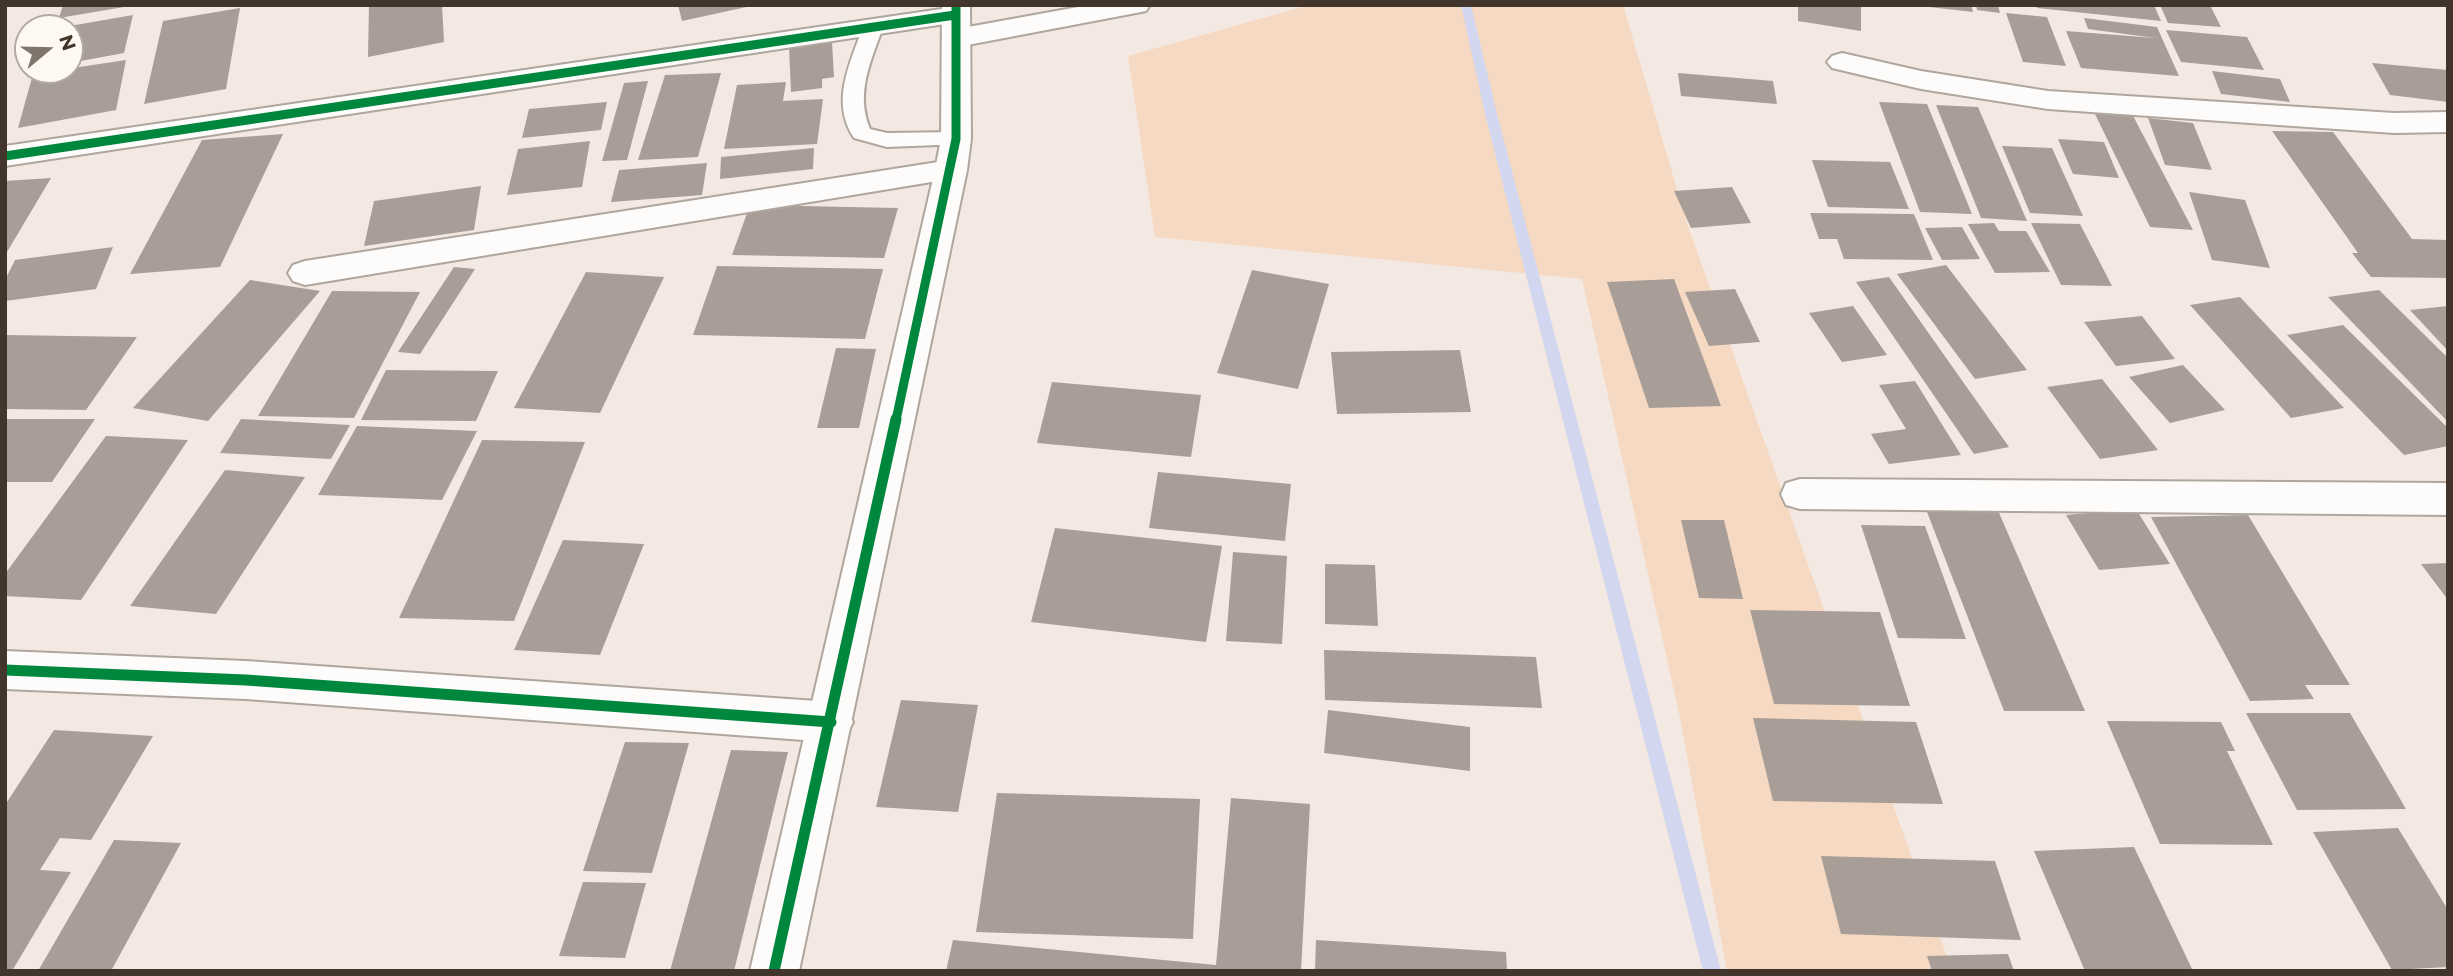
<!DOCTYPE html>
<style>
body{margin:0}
#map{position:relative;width:2453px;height:976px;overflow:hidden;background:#f3e9e2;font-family:Montserrat,sans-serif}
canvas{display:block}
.frame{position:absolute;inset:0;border:7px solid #42362c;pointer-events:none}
.north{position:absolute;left:14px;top:14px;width:70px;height:70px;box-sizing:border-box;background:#fef8f3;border:2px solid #b3aaa3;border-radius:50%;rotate:71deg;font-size:19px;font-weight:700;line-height:28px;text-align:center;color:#42362c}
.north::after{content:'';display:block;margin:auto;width:24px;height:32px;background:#80756c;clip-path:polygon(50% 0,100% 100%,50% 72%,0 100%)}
</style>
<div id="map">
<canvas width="2453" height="976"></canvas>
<div class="frame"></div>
<div class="north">N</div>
</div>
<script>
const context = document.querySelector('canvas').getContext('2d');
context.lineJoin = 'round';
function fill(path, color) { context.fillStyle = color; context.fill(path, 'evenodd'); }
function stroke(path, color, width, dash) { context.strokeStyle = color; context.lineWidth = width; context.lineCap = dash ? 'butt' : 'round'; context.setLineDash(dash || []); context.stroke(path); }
fill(new Path2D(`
 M 1309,5 L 1623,5 L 1687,223 L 1952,971 L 1727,971 L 1679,713 L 1582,279 L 1155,237 L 1128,56 Z`), '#f6d9c2');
fill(new Path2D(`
 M 1461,5 L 1471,5 L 1497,114 L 1721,971 L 1703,971 L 1485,114 Z`), '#d2d6ee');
fill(new Path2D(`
 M 63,5 L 124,5 L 124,7 L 59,18 Z
 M 369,5 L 442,5 L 444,42 L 368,57 Z
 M 678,5 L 751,5 L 751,6 L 682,21 Z
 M 1798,5 L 1861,5 L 1861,31 L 1798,21 Z
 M 1929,5 L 1971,5 L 1973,12 L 1929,7 Z
 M 1976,5 L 1998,5 L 2000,13 L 1977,10 Z
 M 2036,5 L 2154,5 L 2161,21 L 2037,8 Z
 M 2160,5 L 2210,5 L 2221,27 L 2168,23 Z
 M 240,8 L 226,89 L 144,104 L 163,21 Z
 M 2006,13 L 2047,17 L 2066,66 L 2023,62 Z
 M 133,15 L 124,53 L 70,63 L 70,28 L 64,27 Z
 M 2084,18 L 2157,27 L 2179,76 L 2081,68 L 2066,31 L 2155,38 L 2088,29 Z
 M 2166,30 L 2247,37 L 2264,70 L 2181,62 Z
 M 832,42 L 834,77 L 822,79 L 822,88 L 791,92 L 789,48 Z
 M 126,60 L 116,110 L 18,128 L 33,74 Z
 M 2372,63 L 2448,70 L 2448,102 L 2390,95 Z
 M 2212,71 L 2280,79 L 2290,102 L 2221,94 Z
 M 721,73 L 698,157 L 638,160 L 665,75 Z
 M 1678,73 L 1773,81 L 1777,104 L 1681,96 Z
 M 648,81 L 627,160 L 602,161 L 624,83 Z
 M 786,82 L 783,101 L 823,99 L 817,144 L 724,149 L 737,85 Z
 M 607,102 L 601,130 L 522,138 L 529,109 Z
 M 1879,102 L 1927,104 L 1972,214 L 1920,212 Z
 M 1936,105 L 1978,107 L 2027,221 L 1981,218 Z
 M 2093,110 L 2131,112 L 2193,230 L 2150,227 Z
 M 2148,118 L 2193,123 L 2212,170 L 2165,165 Z
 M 2272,131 L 2333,132 L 2412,239 L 2448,240 L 2448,278 L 2371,277 L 2352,253 L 2358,253 Z
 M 283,134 L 220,267 L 130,274 L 202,140 Z
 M 2058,139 L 2104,142 L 2119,178 L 2073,174 Z
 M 590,141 L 582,187 L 507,195 L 518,149 Z
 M 2002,146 L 2052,148 L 2083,216 L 2030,213 Z
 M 814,148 L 813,169 L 720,179 L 721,157 Z
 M 1812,160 L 1890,162 L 1909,209 L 1828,207 Z
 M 707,163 L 702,195 L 611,202 L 619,170 Z
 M 51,178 L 7,252 L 5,252 L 5,181 Z
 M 481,186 L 474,230 L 364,246 L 374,201 Z
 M 1732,187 L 1751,223 L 1691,228 L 1674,191 Z
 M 2189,192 L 2245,200 L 2270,268 L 2212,260 Z
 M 750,205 L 898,208 L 884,258 L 732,255 Z
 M 1810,213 L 1914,214 L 1933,260 L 1844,259 L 1837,239 L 1819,239 Z
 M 1994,223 L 1999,231 L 2026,231 L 2050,272 L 1995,273 L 1968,224 Z
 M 2031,223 L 2080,224 L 2112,286 L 2061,285 Z
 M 1962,227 L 1980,259 L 1942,260 L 1925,228 Z
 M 113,247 L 96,289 L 5,301 L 5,280 L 15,260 Z
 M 1946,265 L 2027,370 L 1975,379 L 1897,274 Z
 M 717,266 L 883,269 L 865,339 L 693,335 Z
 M 454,267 L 475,269 L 420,354 L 398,352 Z
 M 1252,270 L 1329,284 L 1298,389 L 1217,373 Z
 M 586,272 L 664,277 L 600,413 L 514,408 Z
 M 1889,277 L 2009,447 L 1974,454 L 1856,282 Z
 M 1674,279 L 1721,406 L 1649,408 L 1607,282 Z
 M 250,280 L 320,291 L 208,421 L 133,408 Z
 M 1735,289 L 1760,342 L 1709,346 L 1685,292 Z
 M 2379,290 L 2448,358 L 2448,422 L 2328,297 Z
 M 332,291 L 420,292 L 354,418 L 258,416 Z
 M 2240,297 L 2344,408 L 2291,418 L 2190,305 Z
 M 1853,306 L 1887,355 L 1842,362 L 1809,313 Z
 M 2448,306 L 2448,351 L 2410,310 Z
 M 2142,316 L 2175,359 L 2116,366 L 2084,322 Z
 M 2343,325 L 2448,428 L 2448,446 L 2404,455 L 2287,335 Z
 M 5,335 L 137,337 L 86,410 L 5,409 Z
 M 836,348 L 876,349 L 859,428 L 817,428 Z
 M 1460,350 L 1471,412 L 1337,414 L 1331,352 Z
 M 2183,365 L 2225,410 L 2170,423 L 2129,377 Z
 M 386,370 L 498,371 L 476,421 L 361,420 Z
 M 2102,379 L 2158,450 L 2100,459 L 2047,387 Z
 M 1915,381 L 1961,455 L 1889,464 L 1871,434 L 1906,429 L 1879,385 Z
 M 1052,382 L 1201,395 L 1191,457 L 1037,443 Z
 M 5,419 L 95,419 L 52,482 L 5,482 Z
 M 241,419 L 350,425 L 331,459 L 220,453 Z
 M 357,426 L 477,431 L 442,500 L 318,495 Z
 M 106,436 L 188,440 L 81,600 L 5,596 L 5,574 Z
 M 482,440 L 585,442 L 514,621 L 399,618 Z
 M 225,470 L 305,477 L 216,614 L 130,606 Z
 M 1158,472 L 1291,484 L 1285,541 L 1149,528 Z
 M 1922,499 L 1993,499 L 2085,711 L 2004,711 Z
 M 2136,509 L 2170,564 L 2099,570 L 2066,515 Z
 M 2248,515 L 2350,685 L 2305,685 L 2314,699 L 2250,701 L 2151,517 Z
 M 1681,520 L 1724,520 L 1743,599 L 1699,598 Z
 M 1861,525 L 1925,526 L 1966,639 L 1898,638 Z
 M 1055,528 L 1222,546 L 1206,642 L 1031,622 Z
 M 563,540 L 644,544 L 600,655 L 514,650 Z
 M 1233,552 L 1287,556 L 1282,644 L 1226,641 Z
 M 2448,563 L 2448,600 L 2421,564 Z
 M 1325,564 L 1375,565 L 1378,626 L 1325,624 Z
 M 1750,610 L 1880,612 L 1910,706 L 1774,704 Z
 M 1324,650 L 1536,657 L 1542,708 L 1325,700 Z
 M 901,700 L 978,705 L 958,812 L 876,807 Z
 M 1328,710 L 1470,727 L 1470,771 L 1324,753 Z
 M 2246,713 L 2350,713 L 2406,809 L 2297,810 Z
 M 1753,718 L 1916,722 L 1943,804 L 1773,801 Z
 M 2107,721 L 2221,722 L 2235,751 L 2227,751 L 2273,845 L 2160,844 Z
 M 54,730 L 153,736 L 91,840 L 60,838 L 40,870 L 71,872 L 12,971 L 5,971 L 5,805 Z
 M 625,742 L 689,743 L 652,873 L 583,871 Z
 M 731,750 L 788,752 L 734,971 L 670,971 Z
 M 997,793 L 1200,799 L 1193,939 L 976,932 Z
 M 1231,798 L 1310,804 L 1301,971 L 946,971 L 953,940 L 1216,965 Z
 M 2398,828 L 2448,910 L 2448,967 L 2392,970 L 2313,832 Z
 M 114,840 L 181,843 L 111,971 L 38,971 Z
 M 2134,847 L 2193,971 L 2085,971 L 2034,851 Z
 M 1821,856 L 1995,861 L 2021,940 L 1841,934 Z
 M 583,882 L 646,883 L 625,958 L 559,956 Z
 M 1316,940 L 1506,952 L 1507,971 L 1315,971 Z
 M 2008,954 L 2014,971 L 1932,971 L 1927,956 Z`), '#a89e97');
const lane = new Path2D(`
 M 873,21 L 883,27 C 871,61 855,93 870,129 L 887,133 L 956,132 L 963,134 L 967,139 L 963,144 L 887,147 L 854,138 C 830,102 850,63 863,27 Z`);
const street = new Path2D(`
 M 1089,5 L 1150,5 L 1146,11 L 1136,13 L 957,47 L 947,44 L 943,38 L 947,32 L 957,29 Z
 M 955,7 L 965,9 L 969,15 L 965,21 L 5,166 L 5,146 Z
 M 1842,53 L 1921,71 L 2048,91 L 2394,113 L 2448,112 L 2448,132 L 2394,133 L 2048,109 L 1921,89 L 1832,68 L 1827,62 L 1832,56 Z
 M 951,160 L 962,163 L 967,170 L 962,177 L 305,285 L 293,281 L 288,273 L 293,265 L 305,261 Z
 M 1800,479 L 2448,483 L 2448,515 L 1800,509 L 1786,505 L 1781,494 L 1786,483 Z
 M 5,651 L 246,661 L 831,702 L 846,708 L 853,722 L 846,736 L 831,742 L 246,699 L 5,689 Z`);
const secondary = new Path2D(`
 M 942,5 L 970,5 L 971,139 L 967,170 L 799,971 L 750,971 L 935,170 L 941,139 Z`);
stroke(lane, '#afa69e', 4);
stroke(street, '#afa69e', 4);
stroke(secondary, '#afa69e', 4);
fill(lane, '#fdfcfb');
fill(street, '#fdfcfb');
fill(secondary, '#fdfcfb');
stroke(new Path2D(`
 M 5,156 L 955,15
 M 896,420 L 956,139 L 956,5`), '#00873e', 9);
stroke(new Path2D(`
 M 5,670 L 246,680 L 831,722
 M 774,971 L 896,419`), '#00873e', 11);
</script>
